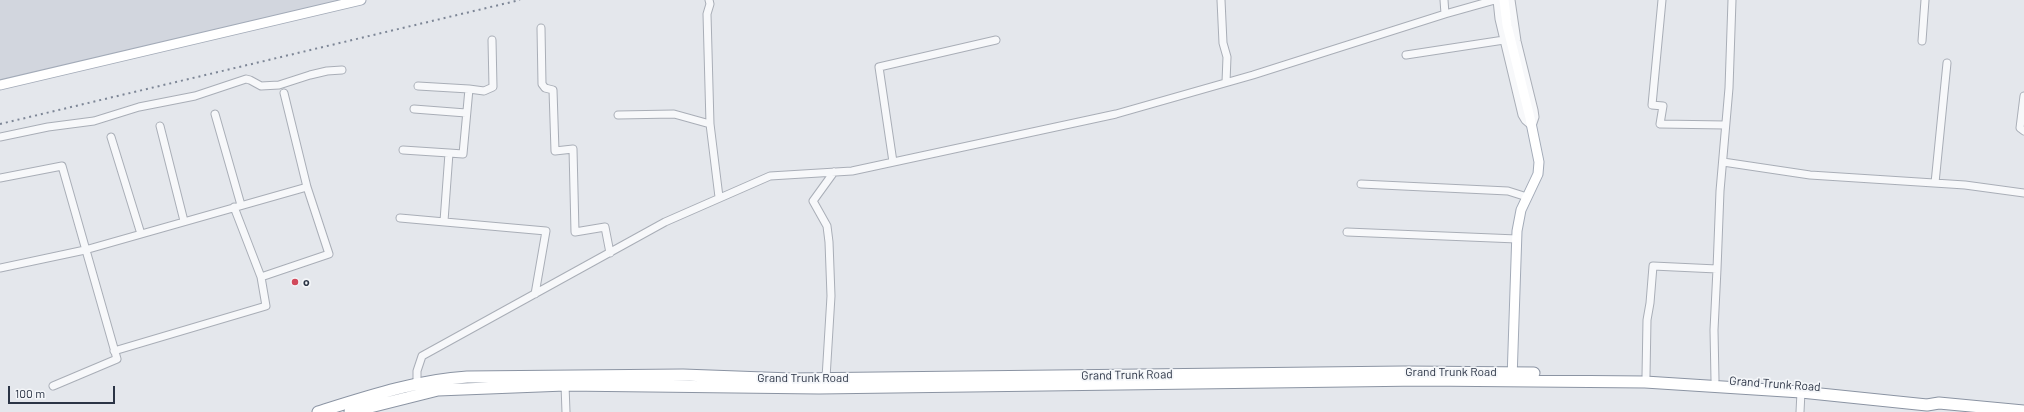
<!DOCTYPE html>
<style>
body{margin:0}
#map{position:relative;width:2024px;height:412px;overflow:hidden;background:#e4e7ec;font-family:Barlow,sans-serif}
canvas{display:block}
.scale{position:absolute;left:8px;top:386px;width:107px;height:18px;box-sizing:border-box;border:2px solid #2b3445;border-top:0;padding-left:5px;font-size:12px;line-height:14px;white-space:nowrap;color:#2b3445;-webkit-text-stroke:3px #f4f6f9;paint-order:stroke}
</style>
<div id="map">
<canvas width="2024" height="412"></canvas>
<div class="scale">100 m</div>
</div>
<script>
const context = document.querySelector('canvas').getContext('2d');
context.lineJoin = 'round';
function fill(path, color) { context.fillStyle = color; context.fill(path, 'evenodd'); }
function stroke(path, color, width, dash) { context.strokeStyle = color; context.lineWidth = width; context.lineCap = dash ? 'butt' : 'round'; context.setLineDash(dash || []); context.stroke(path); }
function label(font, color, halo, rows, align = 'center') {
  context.font = font + ' Barlow,sans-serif'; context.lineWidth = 3.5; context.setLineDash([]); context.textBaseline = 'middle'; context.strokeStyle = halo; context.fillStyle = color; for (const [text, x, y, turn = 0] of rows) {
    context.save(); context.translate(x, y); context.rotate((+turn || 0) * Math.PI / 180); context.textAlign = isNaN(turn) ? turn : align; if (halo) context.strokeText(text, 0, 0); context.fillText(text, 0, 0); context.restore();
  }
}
fill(new Path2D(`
 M 0,0 L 345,0 L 0,81 Z`), '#d2d6de');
const minor = new Path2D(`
 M 709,0 L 710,4 L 707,14 L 710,124
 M 1221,0 L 1223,43 L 1227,57 L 1226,82
 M 1444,0 L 1445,14 L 1495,0
 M 1497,0 L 1499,19 L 1522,115 L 1525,120 L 1532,126 L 1535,117 L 1534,110 L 1517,41 L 1511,0
 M 1662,0 L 1652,105 L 1663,106 L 1660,124 L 1725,125
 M 541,28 L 542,84 L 545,88 L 553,90 L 555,151 L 573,149 L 575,232 L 605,227 L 610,253
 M 1922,41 L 1925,0
 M 1406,55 L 1504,40
 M 418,86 L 469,89 L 463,154 L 449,153
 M 469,89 L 484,91 L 493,87 L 492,40
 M 2024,96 L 2020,128 L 2024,131
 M 414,109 L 466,113
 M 215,114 L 241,205
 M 618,115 L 674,114 L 710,124 L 719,197
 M 160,126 L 184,221
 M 0,137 L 48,127 L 94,121 L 139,107 L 195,96 L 246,79 L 250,80 L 261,86 L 279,85 L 310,75 L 327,71 L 342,70
 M 111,137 L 141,234
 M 403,150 L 449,153 L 444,221
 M 893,162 L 879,67 L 996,40
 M 1723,162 L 1810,175 L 1965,185 L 2024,193
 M 0,178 L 62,166 L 117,359 L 53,386
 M 1935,183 L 1947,63
 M 1361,184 L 1508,191 L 1527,197
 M 400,218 L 546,231 L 535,294
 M 1347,232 L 1517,239
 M 0,268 L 85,250 L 307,187
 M 261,277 L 329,254 L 307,187 L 284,93
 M 114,351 L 266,306 L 261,277 L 234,207
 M 1646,376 L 1647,320 L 1650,303 L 1653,266 L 1717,269 L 1720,191 L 1729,88 L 1732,0
 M 826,378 L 831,296 L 829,242 L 827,226 L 813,201 L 834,172
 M 1715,380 L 1714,330 L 1717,269
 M 417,384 L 417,371 L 422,356 L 665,222 L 770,176 L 852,171 L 1116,114 L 1253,75 L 1445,14
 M 565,385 L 566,412
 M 1800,412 L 1801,392`);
const major = new Path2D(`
 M 1504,0 L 1507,25 L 1530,118 L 1539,162 L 1538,174 L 1521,210 L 1517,231 L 1512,379
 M 0,85 L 361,0`);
const highway = new Path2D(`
 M 318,412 C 366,397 417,380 467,377 L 683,375 L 791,379 L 1404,372 L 1534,373
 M 350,412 L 438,390 L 565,385 L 819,388 L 1422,380 L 1645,382 L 1801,392 L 1927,405 L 1939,403 L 2024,411`);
stroke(minor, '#a9aeb7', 9);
stroke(major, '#a3abb8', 11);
stroke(highway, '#8b94a3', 13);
stroke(minor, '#f7f8fa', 7);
stroke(major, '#fff', 9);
stroke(highway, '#fff', 11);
stroke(new Path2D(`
 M 0,124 L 520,0`), '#7d8696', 2, [2, 4]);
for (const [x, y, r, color] of [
 [295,282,4,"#d1495b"]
]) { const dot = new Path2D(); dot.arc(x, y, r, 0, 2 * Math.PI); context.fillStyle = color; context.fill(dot); stroke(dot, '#f4f6f9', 1.5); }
label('bold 12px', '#2b3445', '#f4f6f9', [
 ["o",303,282]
], 'left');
label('12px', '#2b3445', '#f4f6f9', [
 ["Grand Trunk Road",1451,372],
 ["Grand Trunk Road",1127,375,-1],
 ["Grand Trunk Road",803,378],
 ["Grand Trunk Road",1775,384,4]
]);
</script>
